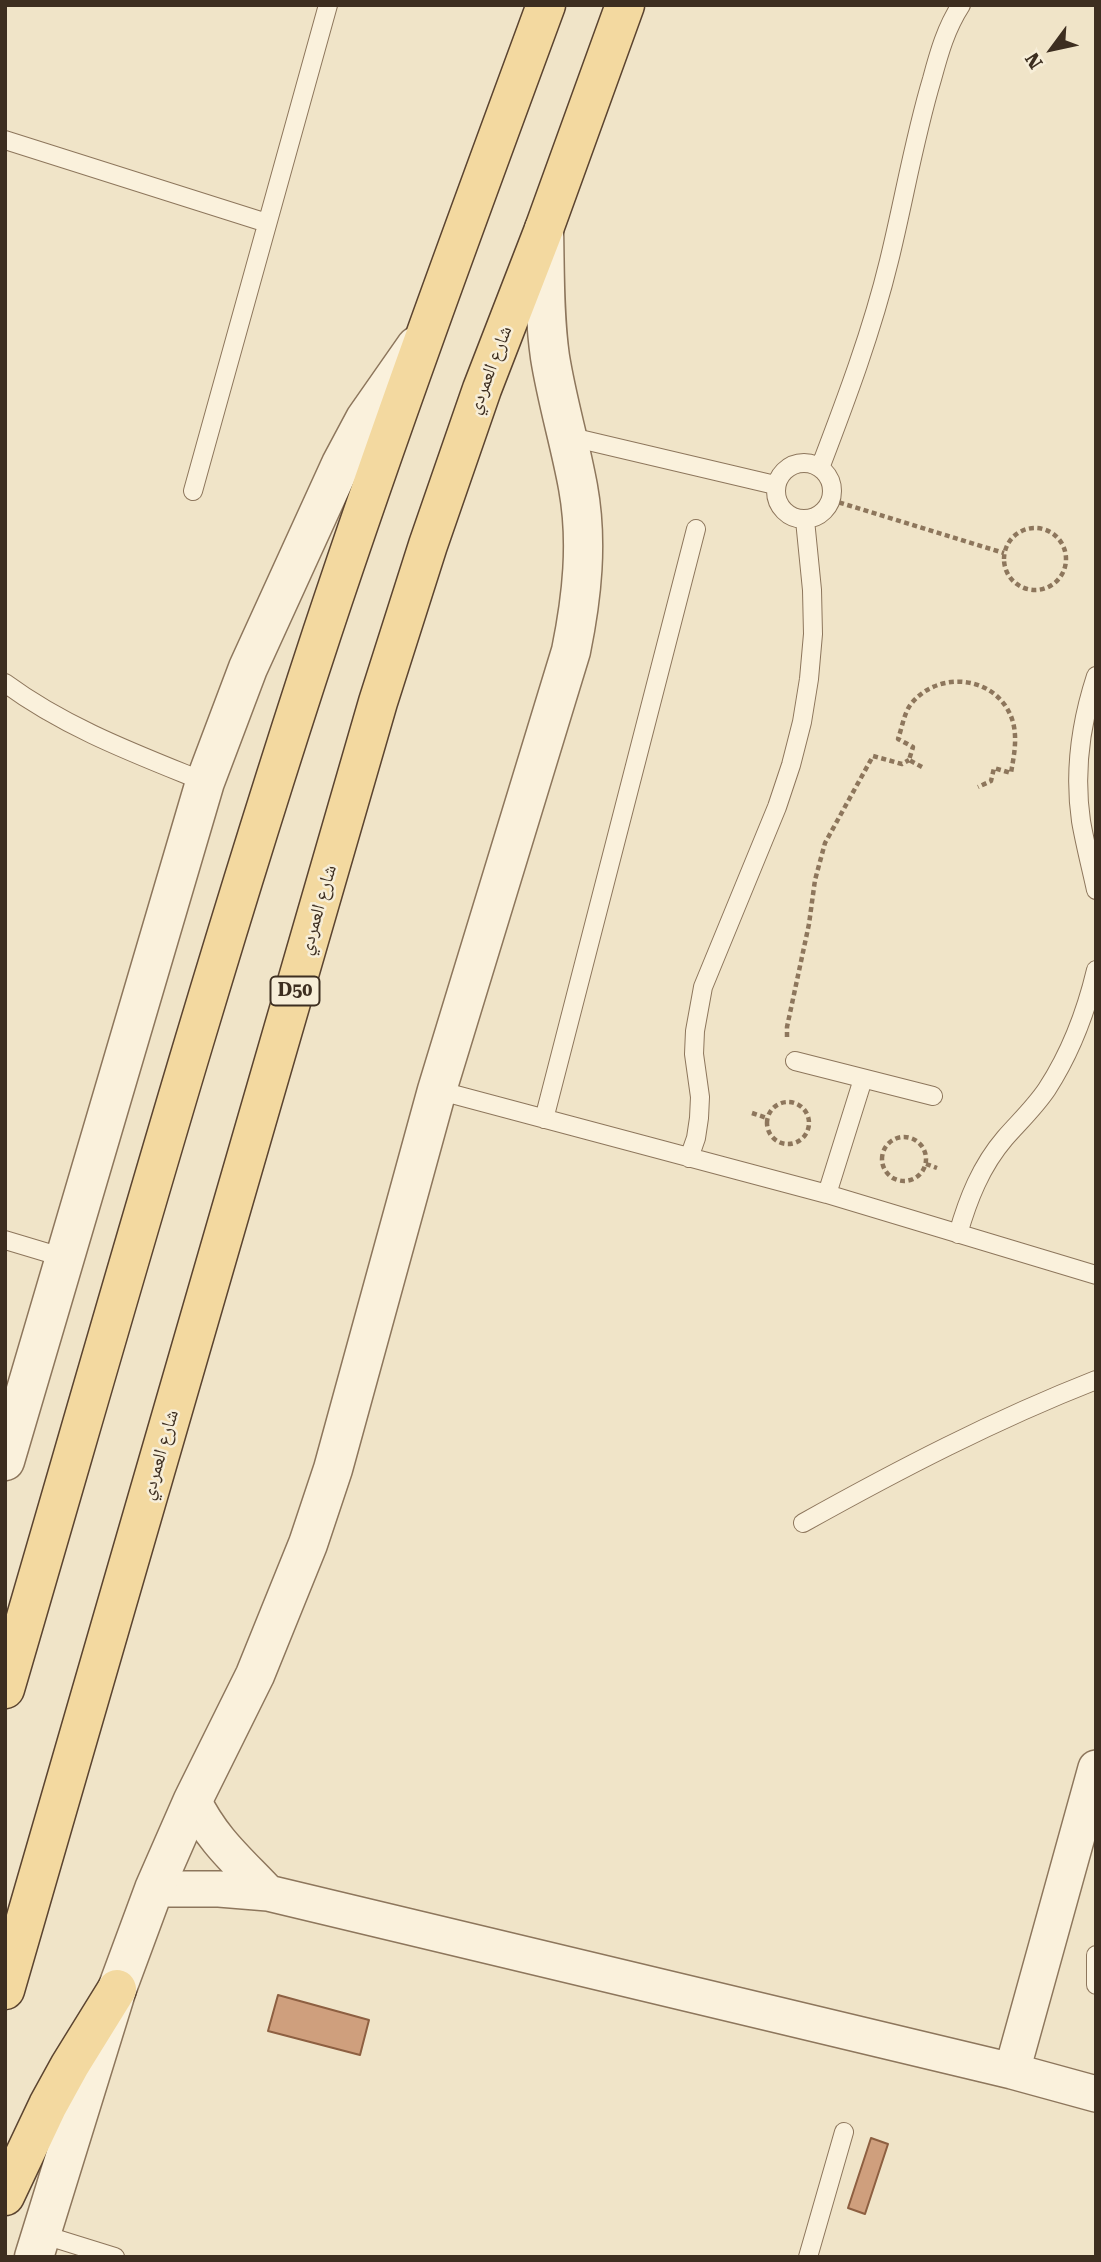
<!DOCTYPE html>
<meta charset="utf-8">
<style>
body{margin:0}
#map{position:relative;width:1101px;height:2262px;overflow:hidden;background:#f0e4c8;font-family:"Roboto Serif",serif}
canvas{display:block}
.frame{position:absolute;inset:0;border:7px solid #3d2e20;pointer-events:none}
.north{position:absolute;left:1017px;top:14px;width:70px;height:70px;-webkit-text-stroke:5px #f7eed8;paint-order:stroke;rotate:237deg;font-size:19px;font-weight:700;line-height:28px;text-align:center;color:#3d2e20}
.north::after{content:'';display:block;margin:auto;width:24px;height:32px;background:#3d2e20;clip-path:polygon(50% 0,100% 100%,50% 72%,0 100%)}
</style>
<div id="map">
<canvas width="1101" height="2262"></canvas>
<div class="frame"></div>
<div class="north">N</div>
</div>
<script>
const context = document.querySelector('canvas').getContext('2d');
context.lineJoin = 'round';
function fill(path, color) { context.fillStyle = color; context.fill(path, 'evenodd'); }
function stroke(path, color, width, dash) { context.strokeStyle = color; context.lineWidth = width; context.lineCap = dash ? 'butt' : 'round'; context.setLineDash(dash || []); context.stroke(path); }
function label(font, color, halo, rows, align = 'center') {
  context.font = font + ' "Roboto Serif","Noto Naskh Arabic",serif'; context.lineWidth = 5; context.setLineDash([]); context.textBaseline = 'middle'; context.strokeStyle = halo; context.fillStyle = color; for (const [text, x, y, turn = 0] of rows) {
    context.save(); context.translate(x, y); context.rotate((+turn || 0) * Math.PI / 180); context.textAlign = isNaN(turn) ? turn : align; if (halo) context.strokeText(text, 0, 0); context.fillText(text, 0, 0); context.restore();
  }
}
const building = new Path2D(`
 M 278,1995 L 369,2020 L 360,2055 L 268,2031 Z
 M 871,2138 L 888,2144 L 865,2214 L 848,2208 Z`);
fill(building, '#cf9f7d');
stroke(building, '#8d5f41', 2);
const service = new Path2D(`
 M 5,140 L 267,223
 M 567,436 L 775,485
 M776 491a28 28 0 1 1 56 0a28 28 0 1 1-56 0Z
 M 820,468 C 846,400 872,331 889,261 C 904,200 914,139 932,79 C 939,53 946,28 961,5
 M 193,491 L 328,5
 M 1096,676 C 1081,722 1074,773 1081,821 C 1085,844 1091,867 1096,890
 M 5,683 C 66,728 136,754 205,782
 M 795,1061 L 933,1096
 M 437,1090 L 827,1194 L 1096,1275
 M 544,1119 L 696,529
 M 689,1158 L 696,1138 L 699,1118 L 700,1097 L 694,1054 L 695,1031 L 703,987 L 777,807 L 791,765 L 802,722 L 809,679 L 813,634 L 812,590 L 805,520
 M 827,1194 L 863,1079
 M 958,1234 C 968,1199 981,1166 1005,1138 C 1019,1122 1035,1107 1047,1089 C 1071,1052 1086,1012 1096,970
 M 5,1240 L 65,1258
 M 803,1523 C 898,1470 994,1420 1096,1380
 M 1096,1955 L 1096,1985
 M 41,2234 L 115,2257
 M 808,2257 L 844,2132`);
const minor = new Path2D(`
 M 193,1800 C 212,1840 239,1862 268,1893
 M 154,1889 L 219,1889 L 268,1893 L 1012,2071 L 1096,2094
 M 1012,2071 L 1096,1768`);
const tertiary = new Path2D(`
 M 5,1461 L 205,782 L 248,668 L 341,464 L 365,419 L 416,346
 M 34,2257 L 117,1989 L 154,1889 L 193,1800 L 255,1675 L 308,1544 L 333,1469 L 437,1090 L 571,651 C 582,597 588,542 578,487 C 570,443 557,401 550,357 C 544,315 545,272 544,229`);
const primary = new Path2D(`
 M 5,1689 C 108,1337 207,982 322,633 C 392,422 469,214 546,5
 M 5,1990 L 378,702 L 428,545 L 482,389 L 544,229 L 625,5
 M 5,2196 L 48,2105 L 70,2065 L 117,1989`);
stroke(service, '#8d765c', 20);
stroke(minor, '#8d765c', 38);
stroke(tertiary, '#8d765c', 41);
stroke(primary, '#5b4430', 41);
stroke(new Path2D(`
 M 831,500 L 1004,553
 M1004 559a31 31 0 1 1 62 0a31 31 0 1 1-62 0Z
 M 922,767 L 909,760 L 913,747 L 898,739 C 902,728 904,713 911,704 C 939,669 997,676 1012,719 C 1018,737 1014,755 1011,773 L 994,768 L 991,781 L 978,787
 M 787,1037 L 787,1027 L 809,924 L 815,880 L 825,843 L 873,756 L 902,764 L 909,760
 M767 1123a21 21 0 1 1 42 0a21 21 0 1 1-42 0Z
 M 752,1113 L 767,1118
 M882 1159a22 22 0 1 1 44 0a22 22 0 1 1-44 0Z
 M 926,1164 L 937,1168`), '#8d765c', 4.5, [5, 3.5]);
stroke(service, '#faf1dc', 18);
stroke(minor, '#faf1dc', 35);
stroke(tertiary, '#faf1dc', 38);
stroke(primary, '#f3d9a0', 38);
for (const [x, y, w] of [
 [295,991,49]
]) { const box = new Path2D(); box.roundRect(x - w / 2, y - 14.5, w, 29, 5); context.fillStyle = '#f7eed8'; context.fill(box); stroke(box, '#3d2e20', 2); }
label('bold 18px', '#3d2e20', null, [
 ["D50",295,991]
]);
label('19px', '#3d2e20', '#f7eed8', [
 ["شارع العمردي",490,370,-69],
 ["شارع العمردي",318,910,-74],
 ["شارع العمردي",160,1455,-74]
]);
</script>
